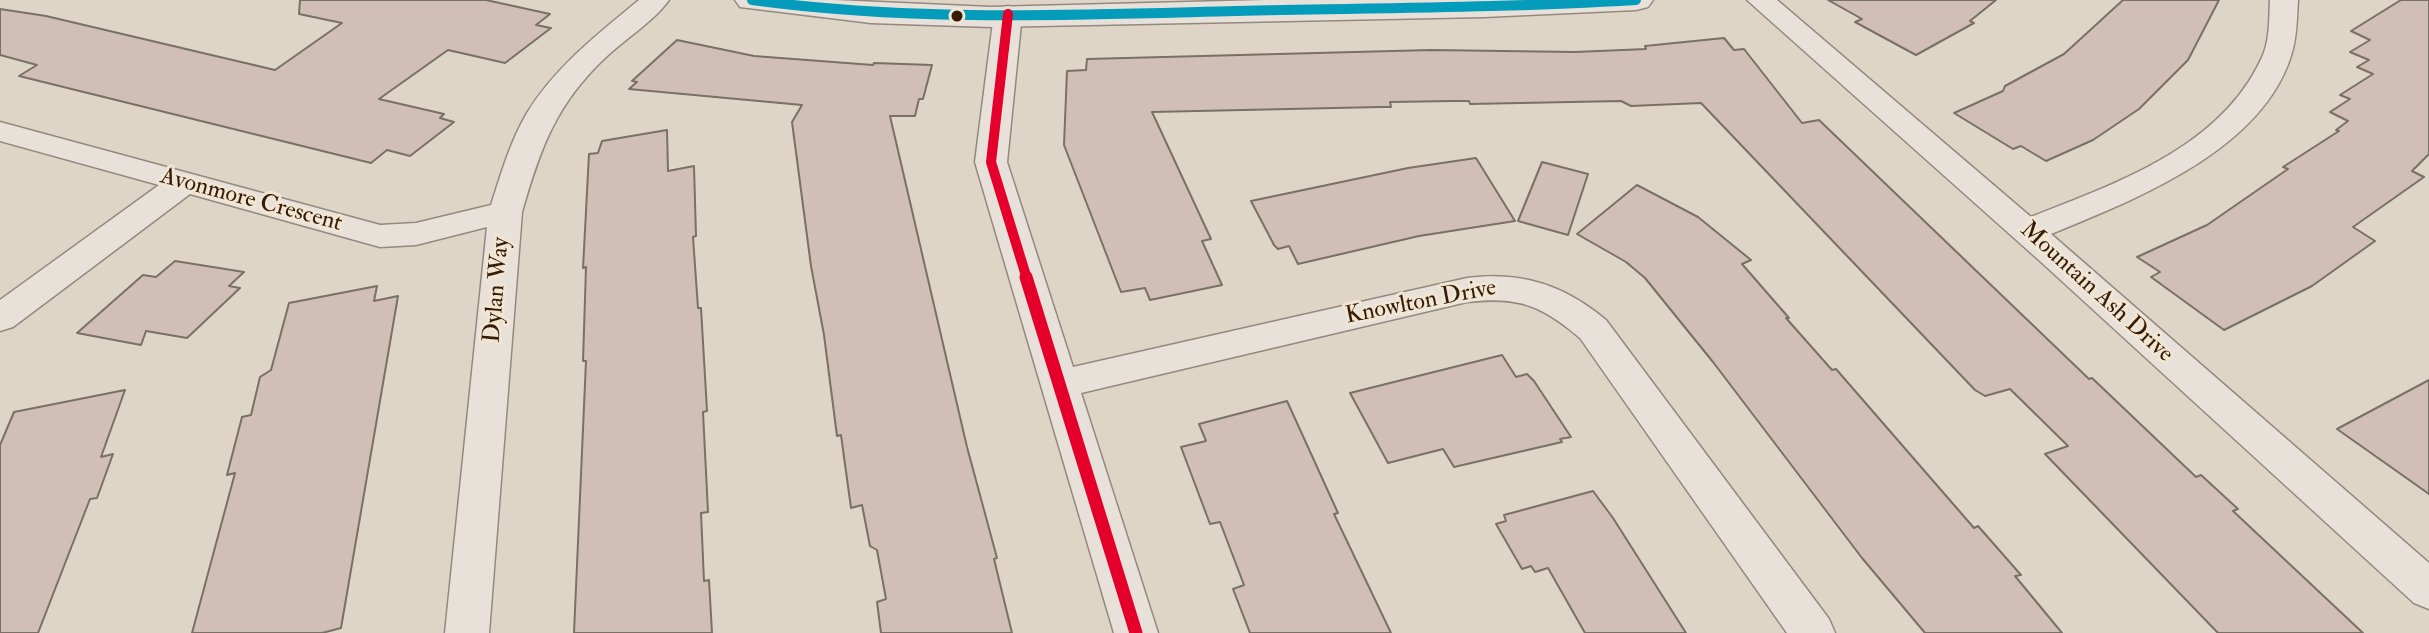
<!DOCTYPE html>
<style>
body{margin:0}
canvas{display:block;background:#dfd5c7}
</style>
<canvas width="2429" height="633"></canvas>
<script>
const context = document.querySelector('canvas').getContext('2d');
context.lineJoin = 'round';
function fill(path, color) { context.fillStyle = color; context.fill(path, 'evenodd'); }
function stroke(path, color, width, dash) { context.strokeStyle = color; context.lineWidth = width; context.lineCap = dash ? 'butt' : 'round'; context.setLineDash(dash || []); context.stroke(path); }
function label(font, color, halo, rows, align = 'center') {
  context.font = font + ' "IM FELL Double Pica",serif'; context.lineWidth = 6; context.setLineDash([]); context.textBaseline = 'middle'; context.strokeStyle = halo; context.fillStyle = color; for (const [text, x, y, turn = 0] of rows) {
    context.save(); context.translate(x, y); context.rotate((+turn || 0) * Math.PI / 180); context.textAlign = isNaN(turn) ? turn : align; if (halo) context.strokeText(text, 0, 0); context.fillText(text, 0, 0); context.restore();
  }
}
const building = new Path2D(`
 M 300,0 L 486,0 L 550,14 L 536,25 L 551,28 L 505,63 L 448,50 L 379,99 L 444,114 L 440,118 L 454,122 L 410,156 L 387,150 L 371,163 L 19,76 L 37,65 L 0,55 L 0,9 L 46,16 L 275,70 L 342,23 L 299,14 Z
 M 1828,0 L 1996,0 L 1970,21 L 1974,23 L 1916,55 L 1855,22 L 1862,19 Z
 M 2123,0 L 2219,0 L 2188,60 L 2139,109 L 2093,140 L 2046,161 L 2021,146 L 2013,149 L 1954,113 L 2003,91 L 2005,86 L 2064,54 Z
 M 2401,0 L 2429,0 L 2429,154 L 2412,171 L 2424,177 L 2353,227 L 2375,241 L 2312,286 L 2224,330 L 2151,277 L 2160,272 L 2137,257 L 2207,225 L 2288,169 L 2283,167 L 2339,131 L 2336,130 L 2348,121 L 2330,112 L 2350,99 L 2340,95 L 2373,74 L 2357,67 L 2369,60 L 2350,52 L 2370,40 L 2351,31 Z
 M 1724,38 L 1734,50 L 1744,49 L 1802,123 L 1819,120 L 2089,379 L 2092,378 L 2196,477 L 2201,475 L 2238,509 L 2233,511 L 2363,633 L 2218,633 L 2045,454 L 2068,446 L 2010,389 L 1985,396 L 1975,390 L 1701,103 L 1631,106 L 1621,101 L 1470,104 L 1469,101 L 1453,101 L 1390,102 L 1391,107 L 1380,107 L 1152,112 L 1211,239 L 1202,241 L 1222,285 L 1150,300 L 1145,288 L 1121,292 L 1064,145 L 1067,71 L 1086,70 L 1087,59 L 1431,50 L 1575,52 L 1646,49 L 1645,46 Z
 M 677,40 L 754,56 L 873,65 L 874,63 L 932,65 L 923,99 L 919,99 L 915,116 L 890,116 L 967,447 L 997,558 L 994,559 L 1012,633 L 881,633 L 877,602 L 886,599 L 877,550 L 870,546 L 862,505 L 851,508 L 841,435 L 837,436 L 824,335 L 811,266 L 792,122 L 802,105 L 629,89 L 637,82 L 632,81 Z
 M 667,130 L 668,171 L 694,166 L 696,236 L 693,237 L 698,308 L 701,308 L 707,411 L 703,412 L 708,512 L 701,513 L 704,581 L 709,580 L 712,633 L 574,633 L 586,361 L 583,361 L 586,267 L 583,268 L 589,154 L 598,153 L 602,141 Z
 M 1476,158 L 1515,221 L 1419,236 L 1298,264 L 1289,246 L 1278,249 L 1274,245 L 1251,201 L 1408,168 Z
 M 1542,162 L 1588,174 L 1568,235 L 1518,221 Z
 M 1637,185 L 1698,217 L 1751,260 L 1742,264 L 1789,318 L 1786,318 L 1832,370 L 1836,369 L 1974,528 L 1978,526 L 2021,575 L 2015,576 L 2062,633 L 1925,633 L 1862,558 L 1713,362 L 1645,278 L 1626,262 L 1577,234 Z
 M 175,261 L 244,272 L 229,286 L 240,288 L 187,338 L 146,331 L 141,345 L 77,333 L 143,275 L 156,277 Z
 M 377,286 L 374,301 L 398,296 L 341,628 L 322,633 L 192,633 L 235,473 L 227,475 L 242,417 L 251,415 L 260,377 L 271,370 L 289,303 Z
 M 1502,355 L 1516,377 L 1527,374 L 1534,381 L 1571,437 L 1560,439 L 1562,442 L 1454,467 L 1443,449 L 1388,463 L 1350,393 Z
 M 2429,380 L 2429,494 L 2337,429 Z
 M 125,390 L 101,457 L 113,454 L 97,498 L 90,499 L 38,633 L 0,633 L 0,445 L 14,412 Z
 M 1287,401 L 1338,513 L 1334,514 L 1391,633 L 1250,633 L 1233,589 L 1244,585 L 1220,522 L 1210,524 L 1181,447 L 1206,441 L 1199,424 Z
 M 1593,491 L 1613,518 L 1686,633 L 1585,633 L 1548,568 L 1535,572 L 1531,566 L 1522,569 L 1496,524 L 1506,521 L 1504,515 Z`);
fill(building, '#d1bfb5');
stroke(building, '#797066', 2);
const minor = new Path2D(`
 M 639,0 L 669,0 C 653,22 625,39 605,58 C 556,104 540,149 522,212 L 489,633 L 445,633 L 487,227 L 416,245 L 380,247 L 190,194 L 13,327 L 0,331 L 0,300 L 159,185 L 0,141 L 0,122 L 380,225 L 416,223 L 491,205 C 501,174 510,142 527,113 C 555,67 598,34 639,0 Z
 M 1747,0 L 1777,0 L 2031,217 C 2117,183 2223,147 2263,55 C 2270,38 2269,18 2270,0 L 2298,0 C 2297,16 2297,33 2293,49 C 2267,149 2136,199 2051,234 L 2429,563 L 2429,609 L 2414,603 L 2041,262 Z
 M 1008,6 L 1018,8 L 1022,14 L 1007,162 L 1073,367 L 1467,278 C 1521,271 1564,285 1606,320 L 1829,619 L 1835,633 L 1787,633 L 1580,338 C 1541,305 1518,296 1467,302 L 1081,393 L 1158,633 L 1114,633 L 975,162 L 994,14 L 998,8 Z`);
const tertiary = new Path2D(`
 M 735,0 L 835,0 L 991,7 L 1266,0 L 1653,0 L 1648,7 L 1636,10 L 1484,17 L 991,27 L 871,23 L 740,7 Z`);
stroke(minor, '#93897e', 3);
stroke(tertiary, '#93897e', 3);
fill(minor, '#e7e1da');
fill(tertiary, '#e7e1da');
stroke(new Path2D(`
 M 752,0 C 913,22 1074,15 1236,11 C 1369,8 1503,8 1636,0`), '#059bba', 10);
stroke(new Path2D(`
 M 1008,14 L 991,162 L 1027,279`), '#e4002b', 10);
stroke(new Path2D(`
 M 1026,277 L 1136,633`), '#e4002b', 13);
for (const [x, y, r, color] of [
 [957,16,7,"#361c06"]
]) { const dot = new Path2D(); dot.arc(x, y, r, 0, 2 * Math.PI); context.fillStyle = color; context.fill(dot); stroke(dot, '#f1e5d4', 3); }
label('24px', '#361c06', '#f1e5d4', [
 ["Avonmore Crescent",251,201,15],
 ["Dylan Way",498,290,-85],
 ["Mountain Ash Drive",2096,293,42],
 ["Knowlton Drive",1421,303,-11]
]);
</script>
